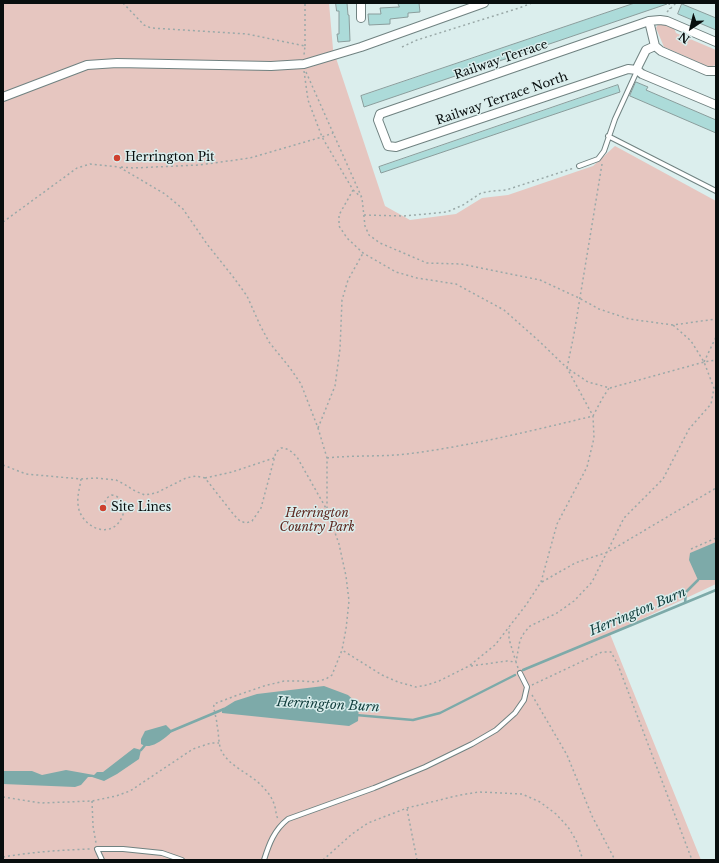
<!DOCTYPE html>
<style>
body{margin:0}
#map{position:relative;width:719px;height:863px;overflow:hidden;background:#dbeeed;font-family:"Libre Baskerville",serif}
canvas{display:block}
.frame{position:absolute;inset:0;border:4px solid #080e0e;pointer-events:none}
.north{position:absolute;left:671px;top:8px;width:40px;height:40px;-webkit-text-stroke:3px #dbeeed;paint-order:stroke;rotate:215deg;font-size:11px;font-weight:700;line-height:16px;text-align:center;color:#080e0e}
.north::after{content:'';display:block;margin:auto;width:14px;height:18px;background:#080e0e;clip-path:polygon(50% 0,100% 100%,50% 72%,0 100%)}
</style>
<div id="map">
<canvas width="719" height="863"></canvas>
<div class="frame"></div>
<div class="north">N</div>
</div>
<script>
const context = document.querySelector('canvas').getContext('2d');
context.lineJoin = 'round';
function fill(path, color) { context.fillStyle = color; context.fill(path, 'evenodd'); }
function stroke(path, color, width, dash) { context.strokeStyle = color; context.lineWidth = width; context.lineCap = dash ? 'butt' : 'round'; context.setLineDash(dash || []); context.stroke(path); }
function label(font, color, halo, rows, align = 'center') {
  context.font = font + ' "Libre Baskerville",serif'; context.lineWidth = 3; context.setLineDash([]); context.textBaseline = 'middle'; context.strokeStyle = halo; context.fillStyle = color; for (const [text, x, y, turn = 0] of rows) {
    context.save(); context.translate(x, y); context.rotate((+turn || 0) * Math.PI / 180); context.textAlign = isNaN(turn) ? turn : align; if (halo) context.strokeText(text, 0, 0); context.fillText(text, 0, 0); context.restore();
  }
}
fill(new Path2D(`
 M 3,3 L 329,3 L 333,49 L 385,206 L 410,220 L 456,214 L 482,198 L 508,195 L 593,166 L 615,146 L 716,201 L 716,584 L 610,634 L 701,860 L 3,860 Z
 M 658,24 L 662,24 L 674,28 L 676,33 L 716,50 L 716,65 L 709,67 L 664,47 L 656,28 Z`), '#e6c6c0');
fill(new Path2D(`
 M 716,542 L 716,580 L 698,580 L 689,560 L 690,553 Z
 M 324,686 L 348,695 L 359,705 L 358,721 L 349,726 L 222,713 L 222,709 L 235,701 L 257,694 Z
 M 166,725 L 172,731 C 169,736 154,747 147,746 C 145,746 143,745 141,744 L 141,739 L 145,731 Z
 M 134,748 L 141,750 L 139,759 L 117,774 L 104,781 L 92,777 L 88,777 L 81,785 L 75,787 L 3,784 L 3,771 L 32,771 L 42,775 L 66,770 L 94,775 L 97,772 L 103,772 Z`), '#7daaa9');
stroke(new Path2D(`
 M 685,603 L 686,592 L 698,580
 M 523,670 L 716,590
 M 356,715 L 413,720 L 440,713 L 515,675
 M 169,732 L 224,709
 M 141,750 L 146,744`), '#7daaa9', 2.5);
const building = new Path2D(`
 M 336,3 L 347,3 L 348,15 L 349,15 L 350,41 L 338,42 L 337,34 L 339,34 L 339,11 L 337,11 Z
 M 398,3 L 419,3 L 420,12 L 408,13 L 408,17 L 390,19 L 390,24 L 369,25 L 368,14 L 381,14 L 380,8 L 399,7 Z
 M 635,3 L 667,3 L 667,4 L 364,107 L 361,96 Z
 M 682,4 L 716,18 L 716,30 L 678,14 Z
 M 636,82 L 648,87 L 646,90 L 716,120 L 716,133 L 630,96 Z
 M 618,85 L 620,92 L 381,173 L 379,167 Z`);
fill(building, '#acdbd9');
stroke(building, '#8a9d9c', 1);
const lane = new Path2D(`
 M 608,136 L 716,191
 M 579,166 L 598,159 L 604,151 L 615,119 L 637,71
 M 102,860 L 97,849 L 123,849 L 162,853 L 182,860
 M 264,860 C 269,844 274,830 288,819 L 374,788 L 425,767 L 472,744 L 496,730 L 515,713 L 524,700 L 527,687 L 520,673`);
const street = new Path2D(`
 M 361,3 L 361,18
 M 655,46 L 661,51 L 707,71 L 716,71
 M 637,70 L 628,69 L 396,147 L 388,146 L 378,120 L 380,114 L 649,21 L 660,20 L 667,21 L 716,42
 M 637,70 L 642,74 L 716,105
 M 637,70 L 638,66 L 646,50 L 655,46 L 649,21
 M 3,97 L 87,65 L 117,63 L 271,66 L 304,64 L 361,47 L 484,3`);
stroke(lane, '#708281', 6);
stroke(street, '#708281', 10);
stroke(new Path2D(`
 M 123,3 L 144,25 L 151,28 L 247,34 L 305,46 L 304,55
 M 669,3 L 670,9
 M 667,12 L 676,3
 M 305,46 L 305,3
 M 402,47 L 417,40 L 519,8 L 532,3
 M 304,71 L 308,100 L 322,137 L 353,190 L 339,215 L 339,226 L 347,238 L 363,253 L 396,272 L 417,278 L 456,284 L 504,310 L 539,341 L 567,368 L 593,416 L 594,438 L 587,467 L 557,524 L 541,582 L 526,605 L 495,645 L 469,666 L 439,681 L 427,685 L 416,687 L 398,682 L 382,675 L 342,650
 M 306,72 L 362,198 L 365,226 L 369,235 L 380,243 L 427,263 L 461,264 L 540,280 L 579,298 L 599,309 L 629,319 L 673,325 L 716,319
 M 602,164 L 574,334 L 567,368 L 588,382 L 610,388 L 704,362 L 716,360
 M 121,167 L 133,168 L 199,165 L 250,158 L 322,137 L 333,133
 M 353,190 L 361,197
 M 364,215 L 404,216 L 447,212 L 463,205 L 481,193 L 492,191 L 506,190 L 574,168
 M 3,222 L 77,168 L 90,164 L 119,167 L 165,194 L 183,209 L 207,244 L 234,278 L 247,296 L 260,325 L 269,342 L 290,368 L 301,384 L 318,428 L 327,458 L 327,508
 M 704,362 L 716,337
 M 318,428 L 335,386 L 340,349 L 342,300 L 348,280 L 363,253
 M 327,458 C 354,455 380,457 407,454 C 470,446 531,431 593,416 L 602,399 L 609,388
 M 3,465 L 26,474 L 81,479 L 96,478 L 116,480 L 124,484 L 135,491 L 145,495 L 156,493 L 186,478 L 196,476 L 205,478 L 234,515 L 240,521 L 246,523 L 252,521 L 261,508 L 276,452 L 281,448 C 288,448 292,452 297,457 L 327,510 L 339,544 L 346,576 L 349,601 L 346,629 L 342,650 L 332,675 L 326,679 L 315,682 L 302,681 L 284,681 L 264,686 L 235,696 L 214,704 C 213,709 217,719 217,725 C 219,733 218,742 221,750 C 228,766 251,774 262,786 C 268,792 273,799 275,807 C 276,811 276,815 278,819
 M 205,478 L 232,472 L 274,458
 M 81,479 C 80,487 77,496 78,504 C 79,526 111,542 122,517 C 124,513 124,509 123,505 C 121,499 118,496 112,495 C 107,497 106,499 104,504
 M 691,549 L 716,538
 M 542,582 L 575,563 L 608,552 L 716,488
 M 471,666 L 507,661 L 516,662 L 509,639 L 509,628
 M 518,668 L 516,662 L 520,640 L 524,633 L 530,626 L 557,613 L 574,601 L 592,582 L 624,518 L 663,479 L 689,429 L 711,404 L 714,388 L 704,362 L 691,341 L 673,325
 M 532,685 L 602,652 L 611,652 L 618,665 L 692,860
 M 532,695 L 567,755 L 592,816 L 615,860
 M 3,797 L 41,803 L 92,801 L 116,796 L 130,791 L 193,749 L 211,743 L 219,743
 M 92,801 L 93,826 L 96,843
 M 407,809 L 417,860
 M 3,857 C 32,852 61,850 91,849
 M 323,860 L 352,834 L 368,823 L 407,808 L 460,795 L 479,792 L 522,794 L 540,802 L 556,814 L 568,827 L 576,840 L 583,860`), '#9aa9a8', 1.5, [2, 3]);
stroke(lane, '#fff', 4);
stroke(street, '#fff', 8);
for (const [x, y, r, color] of [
 [117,158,4,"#ce412f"],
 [103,508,4,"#ce412f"]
]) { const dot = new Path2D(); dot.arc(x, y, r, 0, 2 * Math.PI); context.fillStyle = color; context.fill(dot); stroke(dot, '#dbeeed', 1.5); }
label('12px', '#080e0e', '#dbeeed', [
 ["Railway Terrace",501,60,-19],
 ["Railway Terrace North",502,99,-19]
]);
label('12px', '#080e0e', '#dbeeed', [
 ["Herrington Pit",125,158],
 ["Site Lines",111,508]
], 'left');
label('italic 12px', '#5e2921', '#dbeeed', [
 ["Herrington",317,514],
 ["Country Park",317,528]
]);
label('italic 13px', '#123e3d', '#dbeeed', [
 ["Herrington Burn",638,612,-23],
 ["Herrington Burn",328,705,3]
]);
</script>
